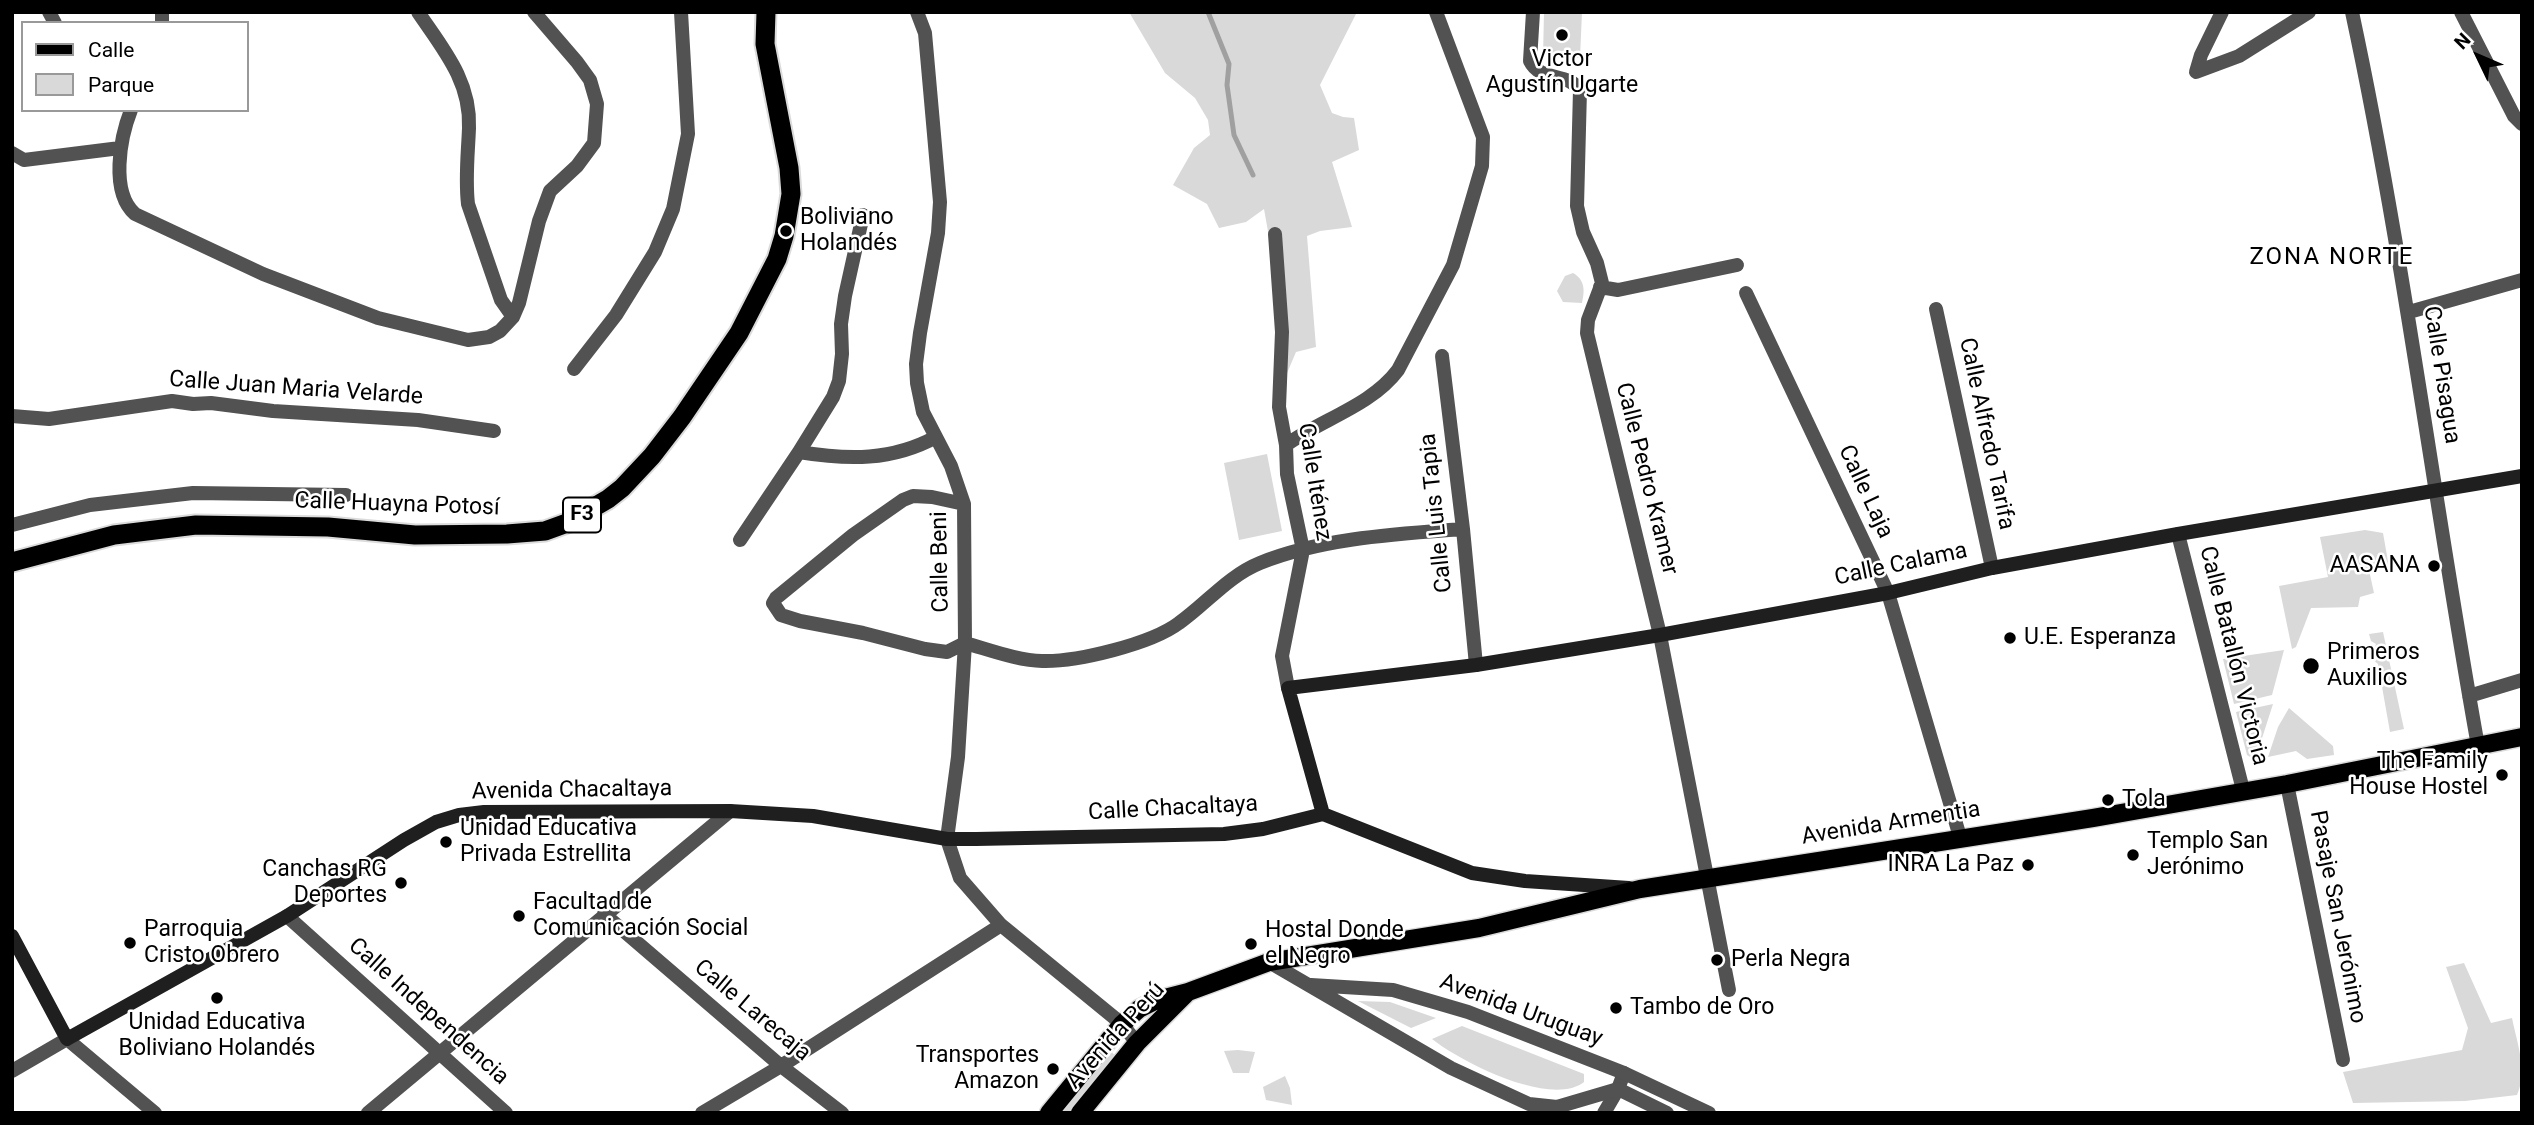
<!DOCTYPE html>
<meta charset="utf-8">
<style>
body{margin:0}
#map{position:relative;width:2534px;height:1125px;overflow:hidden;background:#fff;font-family:Roboto,sans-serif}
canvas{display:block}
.frame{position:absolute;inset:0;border:14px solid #000;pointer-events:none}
.legend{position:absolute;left:21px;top:21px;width:228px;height:91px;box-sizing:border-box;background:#fff;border:2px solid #999;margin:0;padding:9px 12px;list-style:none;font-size:21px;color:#000}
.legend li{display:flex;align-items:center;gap:14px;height:35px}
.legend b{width:35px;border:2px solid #999}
.north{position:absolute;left:2443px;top:21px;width:70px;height:70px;-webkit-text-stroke:5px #fff;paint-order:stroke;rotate:314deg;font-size:19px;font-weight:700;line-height:28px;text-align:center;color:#000}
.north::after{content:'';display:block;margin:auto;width:24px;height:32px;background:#000;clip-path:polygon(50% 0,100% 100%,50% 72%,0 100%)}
</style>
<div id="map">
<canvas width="2534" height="1125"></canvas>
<div class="frame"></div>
<ul class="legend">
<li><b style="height:9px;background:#000"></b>Calle</li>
<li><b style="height:19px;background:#d9d9d9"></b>Parque</li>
</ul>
<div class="north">N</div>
</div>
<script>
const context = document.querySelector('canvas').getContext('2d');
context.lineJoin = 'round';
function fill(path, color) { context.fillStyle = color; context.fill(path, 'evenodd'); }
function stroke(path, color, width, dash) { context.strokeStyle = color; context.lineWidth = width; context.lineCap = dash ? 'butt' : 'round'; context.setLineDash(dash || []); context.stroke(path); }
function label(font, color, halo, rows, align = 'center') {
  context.font = font + ' Roboto,sans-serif'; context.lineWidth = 5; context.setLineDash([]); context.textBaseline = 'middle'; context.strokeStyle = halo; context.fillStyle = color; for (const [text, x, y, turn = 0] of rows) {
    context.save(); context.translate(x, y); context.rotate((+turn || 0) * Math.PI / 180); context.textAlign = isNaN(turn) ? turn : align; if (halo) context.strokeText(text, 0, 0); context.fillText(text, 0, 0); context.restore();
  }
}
fill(new Path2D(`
 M 1129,12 L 1357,12 L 1320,85 L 1332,113 L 1343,117 L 1354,118 L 1359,150 L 1332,162 L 1352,227 L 1320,231 L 1307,236 L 1316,347 L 1296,352 L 1279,392 L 1279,293 L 1264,209 L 1246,222 L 1219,228 L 1207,204 L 1173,185 L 1194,148 L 1210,135 L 1208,120 L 1195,98 L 1165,73 Z
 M 1544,12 L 1582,12 L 1580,58 L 1543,57 Z
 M 1573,273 C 1585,280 1585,290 1582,303 L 1563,302 L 1557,291 L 1565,276 Z
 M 1267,454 L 1282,531 L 1239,540 L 1224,463 Z
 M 2365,530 L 2383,533 L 2389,567 L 2369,570 L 2374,593 L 2360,597 L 2358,607 L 2311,608 L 2296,647 L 2292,649 L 2279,586 L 2328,577 L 2320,537 Z
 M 2383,632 L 2404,729 L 2390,732 L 2378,664 L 2371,658 L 2376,644 L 2371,641 L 2369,634 Z
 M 2284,650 L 2272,695 L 2234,704 L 2223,659 Z
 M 2273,704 L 2255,760 L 2247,755 L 2236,712 Z
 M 2289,708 L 2333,746 L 2334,755 L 2307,759 L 2296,751 L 2268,757 L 2278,727 Z
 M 2464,963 L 2491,1023 L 2512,1018 C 2517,1043 2528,1072 2517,1095 L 2465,1101 L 2353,1103 L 2343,1072 L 2462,1050 L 2468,1028 L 2446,967 Z
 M 1358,1001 L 1390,1002 L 1436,1018 L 1411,1028 Z
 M 1462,1026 L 1584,1074 L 1584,1082 C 1551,1108 1461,1062 1432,1039 Z
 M 1109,1050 L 1116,1056 L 1071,1113 L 1058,1113 Z
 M 1238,1050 L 1255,1052 L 1249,1073 L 1233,1073 L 1224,1051 Z
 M 1285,1076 L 1290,1088 L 1292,1105 L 1266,1100 L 1263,1087 Z`), '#d9d9d9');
stroke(new Path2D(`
 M 1208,12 L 1229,64 L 1227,85 L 1234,135 L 1253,175`), '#a0a0a0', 5);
const primary = new Path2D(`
 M 1049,1113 L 1122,1024 L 1139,1009 L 1157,1000 L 1188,992 L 1269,962 L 1479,928 L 1640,889 L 2093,818 L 2287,784 L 2522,737
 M 1080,1113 L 1137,1043 L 1186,994`);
const trunk = new Path2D(`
 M 12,562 L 114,535 L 196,525 L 328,527 L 415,535 L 507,534 L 545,531 L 567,523 L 608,499 L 622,488 L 652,456 L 682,417 L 739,333 L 777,259 L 784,236 L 791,194 L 789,168 L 765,44 L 766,12`);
stroke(primary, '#dbdbdb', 21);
stroke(trunk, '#dbdbdb', 23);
stroke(new Path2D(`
 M 49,12 L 55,23
 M 162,12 L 162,23
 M 418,12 C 443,49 471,81 469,128 C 468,154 465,178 468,204 L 501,300 L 513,317
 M 917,12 L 925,33 L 940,202 L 938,233 L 920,333 L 916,364 L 917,383 L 923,412 L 951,466 L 964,504 L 965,643 L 958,757 L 947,839 L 960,878 L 1001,925 L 1122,1024 L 1137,1043
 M 1533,12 L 1530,61 C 1540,82 1568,72 1580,90 L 1577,206 L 1583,232 L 1597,263 L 1602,283 L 1588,320 L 1587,333 L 1660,635 L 1729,990
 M 2222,12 L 2201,55 L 2196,72 L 2239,56 L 2309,12
 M 2352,12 C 2404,255 2434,502 2478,746
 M 2461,12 L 2514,116 L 2522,124
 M 131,110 C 120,138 110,192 135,214 L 263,274 L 378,318 L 468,340 L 489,337 L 500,331 L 513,317 L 519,303 L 539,221 L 550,191 L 577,166 L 594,143 L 597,104 L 590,80 L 577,62 L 534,12
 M 12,153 L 24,160 L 120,148
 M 1275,234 L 1282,332 L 1279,407 L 1286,445 L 1287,474 L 1303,550 L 1282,656 L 1288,688
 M 1600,287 L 1618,290 L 1737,265
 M 1746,293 L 1888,593 L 1960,837
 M 1936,309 L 1992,568
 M 2409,312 L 2522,280
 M 1442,356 L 1463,529 L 1476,665
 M 574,369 L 616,315 L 655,252 L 673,209 L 688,134 L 681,12
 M 12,416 L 49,419 L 172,401 L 193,404 L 211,403 L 273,411 L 418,420 L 494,431
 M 1286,445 C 1322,419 1371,406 1398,370 L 1453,265 L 1482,166 L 1483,137 L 1436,12
 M 799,452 C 848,460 892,461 936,437
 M 964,504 L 932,497 L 913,496 L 903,500 L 853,535 L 776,598 L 773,603 L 781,615 L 800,621 L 863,633 L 925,649 L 947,652 L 965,643 C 987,649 1019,661 1042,661 C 1077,662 1151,644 1179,623 C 1206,604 1228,576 1260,563 C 1322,538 1397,534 1463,529
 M 12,525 L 90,505 L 193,493 L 346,495
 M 2178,534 L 2243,790
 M 740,540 L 799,452 L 833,397 L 839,381 L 842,354 L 841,324 L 845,296 L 863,215
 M 2469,696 L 2522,680
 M 2287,784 L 2343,1060
 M 604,914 L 781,1066 L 842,1113
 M 12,1071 L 67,1039 L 155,1113
 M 368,1113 L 730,811
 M 702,1113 L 781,1066 L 1001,925
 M 1604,1113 L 1618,1089 L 1624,1073`), '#525252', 14);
stroke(new Path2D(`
 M 287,916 L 506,1113
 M 1269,962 L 1451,1068 L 1529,1104 L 1557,1107 L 1618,1089 L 1667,1113
 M 1311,985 L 1393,990 L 1468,1012 L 1624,1073 L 1709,1113`), '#525252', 14);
stroke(new Path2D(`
 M 1323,814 L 1288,688 L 1476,665 L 1660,635 L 1888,593 L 1992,568 L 2178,534 L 2522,476
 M 12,936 L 67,1039 L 287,916 L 404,840 L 436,822 L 459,815 L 484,812 L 730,811 L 813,816 L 947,839 L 976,839 L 1224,834 L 1263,829 L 1323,814 L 1472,873 L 1525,881 L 1629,888`), '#1f1f1f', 14);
stroke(primary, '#000', 18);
stroke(trunk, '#000', 19);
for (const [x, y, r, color] of [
 [1562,35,7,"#000"],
 [786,231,7,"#000"],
 [2434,566,7,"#000"],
 [2010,638,7,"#000"],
 [2311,666,9,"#000"],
 [2502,775,7,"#000"],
 [2108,800,7,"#000"],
 [446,842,7,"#000"],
 [2133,855,7,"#000"],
 [2028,865,7,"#000"],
 [401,883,7,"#000"],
 [519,916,7,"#000"],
 [130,943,7,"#000"],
 [1251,944,7,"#000"],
 [1717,960,7,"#000"],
 [217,998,7,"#000"],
 [1616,1008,7,"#000"],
 [1053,1069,7,"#000"]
]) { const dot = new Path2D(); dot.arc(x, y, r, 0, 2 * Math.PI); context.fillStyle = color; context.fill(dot); stroke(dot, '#fff', 2.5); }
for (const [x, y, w] of [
 [582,515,38]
]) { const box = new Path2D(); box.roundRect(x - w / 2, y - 17.5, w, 35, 5); context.fillStyle = '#fff'; context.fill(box); stroke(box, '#000', 2); }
label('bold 21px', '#000', null, [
 ["F3",582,515]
]);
label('23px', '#000', '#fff', [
 ["Victor",1562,60,"center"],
 ["Agustín Ugarte",1562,86,"center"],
 ["Boliviano",800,218],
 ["Holandés",800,244],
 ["AASANA",2420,566,"right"],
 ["U.E. Esperanza",2024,638],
 ["Primeros",2327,653],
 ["Auxilios",2327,679],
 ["The Family",2488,762,"right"],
 ["House Hostel",2488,788,"right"],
 ["Tola",2122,800],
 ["Unidad Educativa",460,829],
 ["Privada Estrellita",460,855],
 ["Templo San",2147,842],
 ["Jerónimo",2147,868],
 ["INRA La Paz",2014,865,"right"],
 ["Canchas RG",387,870,"right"],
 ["Deportes",387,896,"right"],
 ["Facultad de",533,903],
 ["Comunicación Social",533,929],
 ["Parroquia",144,930],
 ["Cristo Obrero",144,956],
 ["Hostal Donde",1265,931],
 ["el Negro",1265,957],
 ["Perla Negra",1731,960],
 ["Tambo de Oro",1630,1008],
 ["Unidad Educativa",217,1023,"center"],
 ["Boliviano Holandés",217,1049,"center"],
 ["Transportes",1039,1056,"right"],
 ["Amazon",1039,1082,"right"]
], 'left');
label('23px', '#000', '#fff', [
 ["Calle Pisagua",2441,375,81],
 ["Calle Juan Maria Velarde",296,389,4],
 ["Calle Alfredo Tarifa",1986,434,78],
 ["Calle Pedro Kramer",1646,479,76],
 ["Calle Iténez",1314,482,81],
 ["Calle Laja",1865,492,65],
 ["Calle Huayna Potosí",397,505,2],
 ["Calle Luis Tapia",1437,513,-96],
 ["Calle Beni",941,562,-91],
 ["Calle Calama",1901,565,-12],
 ["Calle Batallón Victoria",2233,656,76],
 ["Avenida Chacaltaya",572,791,-1],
 ["Calle Chacaltaya",1173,809,-3],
 ["Avenida Armentia",1891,824,-9],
 ["Pasaje San Jerónimo",2337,917,79],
 ["Calle Larecaja",752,1011,40],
 ["Avenida Uruguay",1521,1011,20],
 ["Calle Independencia",428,1012,42],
 ["Avenida Perú",1116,1036,-48]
]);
context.letterSpacing = '2px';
label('24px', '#000', '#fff', [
 ["ZONA NORTE",2332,258]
]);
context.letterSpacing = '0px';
</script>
